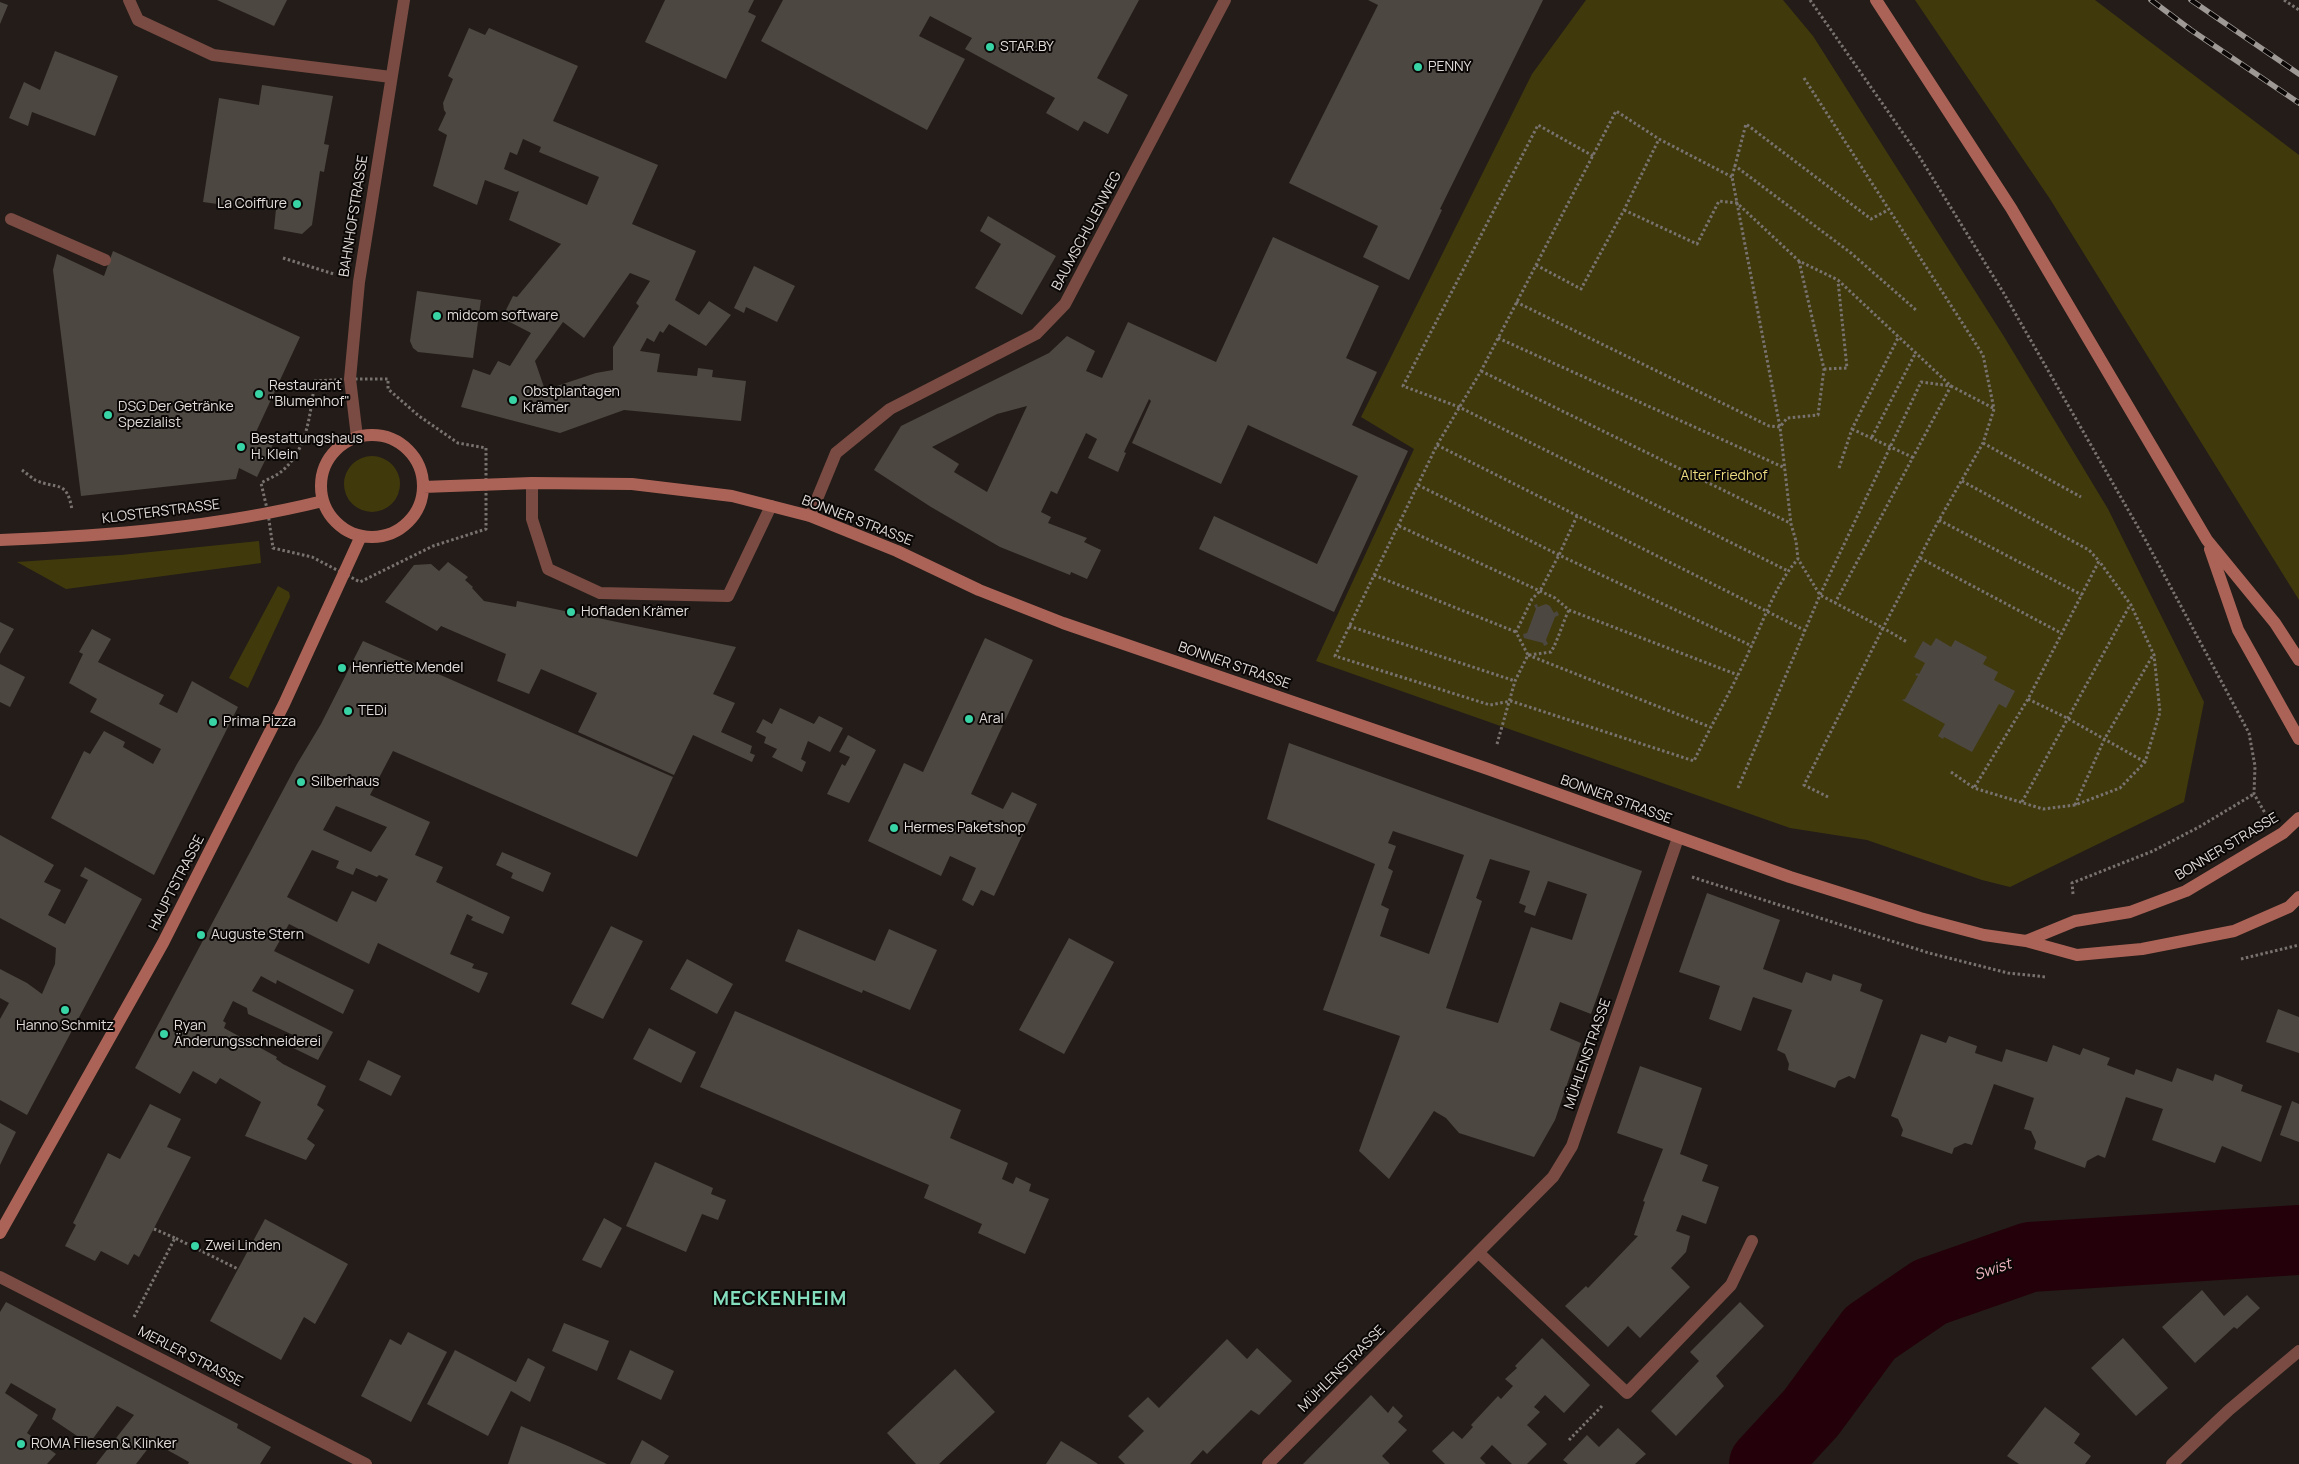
<!DOCTYPE html>
<meta charset="utf-8">
<style>
body{margin:0}
canvas{display:block;background:#231c18}
</style>
<canvas width="2299" height="1464"></canvas>
<script>
const context = document.querySelector('canvas').getContext('2d');
context.lineJoin = 'round';
function fill(path, color) { context.fillStyle = color; context.fill(path, 'evenodd'); }
function stroke(path, color, width, dash) { context.strokeStyle = color; context.lineWidth = width; context.lineCap = dash ? 'butt' : 'round'; context.setLineDash(dash || []); context.stroke(path); }
function label(font, color, halo, rows, align = 'center') {
  context.font = font + ' Manrope,sans-serif'; context.lineWidth = 4; context.setLineDash([]); context.textBaseline = 'middle'; context.strokeStyle = halo; context.fillStyle = color; for (const [text, x, y, turn = 0] of rows) {
    context.save(); context.translate(x, y); context.rotate((+turn || 0) * Math.PI / 180); context.textAlign = isNaN(turn) ? turn : align; if (halo) context.strokeText(text, 0, 0); context.fillText(text, 0, 0); context.restore();
  }
}
fill(new Path2D(`
 M 1586,0 L 1783,0 L 1813,36 L 2003,335 L 2108,509 L 2204,702 L 2184,802 L 2010,887 L 1982,880 L 1867,840 L 1790,828 L 1316,661 L 1414,449 L 1361,417 L 1532,74 Z
 M 1915,0 L 2095,0 L 2299,155 L 2299,600 L 2050,199 Z
 M344 484a28 28 0 1 1 56 0a28 28 0 1 1-56 0Z
 M 259,541 L 261,563 L 66,589 L 17,562 L 121,555 Z
 M 278,586 L 289,592 L 290,597 L 248,688 L 229,678 Z`), '#40390c');
stroke(new Path2D(`
 M 1764,1464 L 1811,1413 L 1870,1333 L 1930,1292 L 2030,1257 L 2299,1240`), '#24000a', 70);
fill(new Path2D(`
 M 217,0 L 287,0 L 274,26 Z
 M 665,0 L 754,0 L 748,12 L 756,16 L 726,79 L 645,42 Z
 M 783,0 L 1139,0 L 1097,78 L 1128,95 L 1108,134 L 1084,121 L 1078,131 L 1046,113 L 1055,98 L 965,49 L 972,38 L 930,16 L 919,36 L 965,59 L 927,130 L 761,41 Z
 M 1368,0 L 1543,0 L 1440,209 L 1442,210 L 1409,280 L 1363,257 L 1378,226 L 1289,183 L 1378,5 Z
 M 0,2 L 8,5 L 0,24 Z
 M 469,28 L 485,35 L 489,28 L 578,66 L 553,121 L 658,165 L 632,224 L 696,251 L 675,300 L 699,315 L 709,301 L 731,315 L 706,346 L 669,324 L 663,333 L 660,331 L 654,342 L 647,338 L 640,351 L 660,354 L 657,372 L 697,376 L 698,368 L 713,370 L 712,377 L 746,381 L 741,421 L 624,410 L 560,433 L 461,407 L 473,369 L 490,375 L 498,361 L 510,366 L 531,333 L 502,318 L 513,296 L 517,297 L 561,244 L 509,220 L 519,191 L 516,192 L 485,180 L 477,205 L 433,186 L 447,135 L 438,130 L 446,113 L 444,110 L 443,103 L 453,79 L 448,76 ZM 523,139 L 541,147 L 539,152 L 599,177 L 587,205 L 504,169 L 510,152 L 517,155 ZM 630,273 L 650,281 L 636,303 L 639,306 L 613,347 L 613,370 L 596,373 L 545,390 L 535,361 L 563,322 L 584,338 Z
 M 55,51 L 118,76 L 95,136 L 32,112 L 28,126 L 9,118 L 24,82 L 40,90 Z
 M 262,85 L 333,96 L 324,144 L 329,145 L 324,172 L 320,171 L 312,225 L 302,234 L 274,229 L 276,209 L 239,204 L 239,207 L 203,202 L 219,98 L 259,105 Z
 M 988,216 L 1056,256 L 1022,315 L 975,288 L 1001,244 L 980,231 Z
 M 1273,237 L 1379,286 L 1346,358 L 1377,372 L 1352,425 L 1408,451 L 1334,612 L 1199,549 L 1214,516 L 1317,564 L 1358,476 L 1248,425 L 1221,484 L 1132,443 L 1151,401 L 1149,399 L 1124,452 L 1126,453 L 1118,472 L 1088,458 L 1097,439 L 1086,433 L 1057,494 L 1051,491 L 1041,512 L 1051,517 L 1048,523 L 1087,538 L 1084,542 L 1101,550 L 1087,579 L 1071,572 L 1070,575 L 1000,547 L 931,507 L 874,470 L 901,426 L 1049,353 L 1067,336 L 1095,351 L 1086,371 L 1102,378 L 1128,322 L 1216,362 ZM 1027,406 L 987,492 L 954,472 L 959,464 L 932,447 L 997,414 Z
 M 113,251 L 300,337 L 256,432 L 274,442 L 257,477 L 239,468 L 236,479 L 81,496 L 53,270 L 57,254 L 104,276 Z
 M 754,266 L 795,286 L 777,322 L 746,307 L 744,313 L 734,308 Z
 M 417,291 L 481,300 L 473,358 L 418,352 L 413,348 L 410,341 Z
 M 448,562 L 468,577 L 465,580 L 473,587 L 472,588 L 484,601 L 516,607 L 517,601 L 736,647 L 713,694 L 735,703 L 721,732 L 752,746 L 750,753 L 755,755 L 752,762 L 693,735 L 674,775 L 578,732 L 597,693 L 541,669 L 529,694 L 497,681 L 506,654 L 441,626 L 437,631 L 385,602 L 414,565 L 431,564 L 439,571 Z
 M 1537,604 L 1538,607 L 1546,604 L 1550,606 L 1554,613 L 1557,611 L 1559,615 L 1555,617 L 1546,640 L 1548,644 L 1544,646 L 1543,643 L 1524,638 L 1523,634 L 1527,633 L 1536,609 L 1534,605 Z
 M 0,622 L 14,629 L 0,654 Z
 M 92,629 L 111,639 L 98,662 L 164,695 L 159,704 L 177,713 L 192,681 L 238,707 L 154,875 L 51,818 L 84,751 L 90,754 L 104,731 L 125,742 L 123,747 L 153,764 L 161,749 L 90,712 L 97,699 L 69,683 L 83,654 L 79,652 Z
 M 985,638 L 1033,660 L 971,794 L 1003,809 L 1012,792 L 1037,804 L 994,896 L 981,890 L 973,906 L 962,900 L 976,868 L 950,856 L 941,876 L 868,841 L 904,763 L 923,772 Z
 M 1936,638 L 1951,647 L 1955,640 L 1987,657 L 1983,664 L 1998,672 L 1994,680 L 2015,691 L 2006,708 L 1999,704 L 1972,752 L 1944,737 L 1943,739 L 1938,736 L 1945,724 L 1902,700 L 1905,699 L 1918,676 L 1915,675 L 1917,673 L 1919,674 L 1925,663 L 1914,657 L 1923,641 L 1931,646 Z
 M 363,641 L 673,777 L 637,857 L 393,751 L 370,795 L 430,822 L 415,855 L 443,867 L 436,882 L 510,917 L 503,934 L 471,920 L 473,917 L 467,914 L 450,954 L 474,964 L 472,968 L 488,973 L 479,993 L 378,943 L 369,964 L 289,924 L 274,951 L 354,990 L 343,1014 L 277,980 L 276,984 L 261,976 L 252,991 L 333,1032 L 318,1060 L 287,1045 L 293,1035 L 248,1014 L 247,1008 L 233,1001 L 223,1021 L 226,1023 L 224,1028 L 277,1057 L 276,1059 L 283,1064 L 326,1086 L 317,1105 L 324,1110 L 307,1139 L 315,1145 L 306,1160 L 245,1136 L 261,1102 L 220,1078 L 216,1084 L 193,1071 L 180,1094 L 135,1068 L 297,764 L 321,724 ZM 336,806 L 387,827 L 371,852 L 323,830 ZM 312,850 L 339,861 L 336,868 L 353,875 L 356,868 L 377,877 L 379,875 L 388,879 L 376,902 L 352,891 L 337,922 L 287,897 Z
 M 0,664 L 25,677 L 10,707 L 0,702 Z
 M 780,708 L 814,724 L 819,716 L 843,728 L 830,752 L 808,741 L 801,759 L 806,762 L 802,772 L 772,757 L 777,749 L 764,743 L 766,737 L 756,732 L 763,719 L 772,724 Z
 M 848,735 L 876,750 L 849,803 L 827,794 L 842,764 L 845,766 L 850,757 L 839,752 Z
 M 1289,743 L 1642,871 L 1591,1014 L 1560,1002 L 1550,1030 L 1581,1043 L 1555,1120 L 1534,1157 L 1459,1133 L 1446,1118 L 1434,1111 L 1389,1179 L 1359,1151 L 1400,1036 L 1323,1010 L 1375,864 L 1267,819 ZM 1393,831 L 1464,855 L 1429,954 L 1380,936 L 1389,909 L 1381,905 L 1393,871 L 1388,868 L 1396,846 L 1388,843 ZM 1490,859 L 1530,871 L 1519,903 L 1526,906 L 1524,912 L 1535,916 L 1548,881 L 1587,894 L 1572,940 L 1531,927 L 1498,1023 L 1446,1008 L 1482,901 L 1476,898 Z
 M 0,835 L 54,865 L 44,882 L 61,890 L 48,915 L 65,924 L 88,880 L 80,876 L 85,867 L 142,899 L 27,1115 L 0,1100 L 0,1019 L 9,1003 L 0,998 L 0,969 L 27,983 L 42,994 L 55,964 L 56,948 L 0,918 Z
 M 502,852 L 551,873 L 543,892 L 511,878 L 513,873 L 496,865 Z
 M 1707,893 L 1780,920 L 1763,969 L 1802,983 L 1806,972 L 1831,981 L 1833,974 L 1862,984 L 1860,991 L 1883,1000 L 1855,1079 L 1849,1076 L 1838,1081 L 1835,1088 L 1788,1070 L 1789,1064 L 1785,1054 L 1777,1050 L 1792,1010 L 1753,997 L 1741,1031 L 1709,1019 L 1720,986 L 1679,972 Z
 M 611,926 L 643,941 L 603,1019 L 571,1004 Z
 M 798,929 L 875,961 L 889,929 L 937,950 L 910,1010 L 863,990 L 862,993 L 785,961 Z
 M 1069,938 L 1114,962 L 1064,1054 L 1019,1030 Z
 M 687,959 L 733,984 L 717,1014 L 670,989 Z
 M 2278,1009 L 2299,1017 L 2299,1053 L 2266,1042 Z
 M 735,1011 L 961,1110 L 950,1138 L 1008,1163 L 1002,1179 L 1013,1184 L 1016,1177 L 1031,1184 L 1029,1191 L 1049,1199 L 1025,1254 L 978,1233 L 982,1224 L 924,1198 L 929,1185 L 700,1087 Z
 M 649,1028 L 696,1052 L 681,1083 L 633,1059 Z
 M 1921,1034 L 1946,1043 L 1949,1036 L 1977,1046 L 1975,1053 L 2002,1062 L 2006,1049 L 2047,1062 L 2053,1045 L 2080,1055 L 2083,1048 L 2110,1058 L 2107,1065 L 2134,1075 L 2136,1069 L 2172,1082 L 2177,1068 L 2213,1081 L 2215,1074 L 2243,1085 L 2241,1091 L 2282,1106 L 2261,1162 L 2222,1146 L 2215,1163 L 2152,1140 L 2163,1109 L 2126,1097 L 2105,1158 L 2098,1155 L 2087,1161 L 2085,1168 L 2034,1149 L 2036,1142 L 2031,1131 L 2024,1129 L 2034,1098 L 1994,1084 L 1972,1145 L 1965,1143 L 1954,1148 L 1952,1154 L 1901,1136 L 1903,1130 L 1898,1119 L 1891,1116 Z
 M 368,1060 L 401,1076 L 391,1096 L 359,1080 Z
 M 1640,1066 L 1702,1088 L 1680,1154 L 1708,1165 L 1702,1181 L 1719,1187 L 1706,1224 L 1682,1215 L 1676,1231 L 1690,1236 L 1686,1252 L 1671,1268 L 1690,1287 L 1640,1338 L 1628,1326 L 1608,1347 L 1565,1306 L 1586,1286 L 1588,1288 L 1638,1236 L 1634,1235 L 1645,1202 L 1643,1201 L 1663,1149 L 1617,1133 Z
 M 2292,1101 L 2299,1104 L 2299,1142 L 2280,1135 Z
 M 150,1104 L 181,1119 L 167,1147 L 191,1157 L 139,1257 L 134,1254 L 128,1265 L 101,1251 L 95,1261 L 65,1246 L 76,1225 L 73,1223 L 108,1153 L 120,1159 Z
 M 0,1123 L 16,1132 L 0,1165 Z
 M 655,1162 L 713,1188 L 711,1194 L 726,1200 L 718,1220 L 702,1214 L 686,1252 L 626,1226 Z
 M 604,1218 L 622,1228 L 601,1268 L 582,1260 Z
 M 265,1219 L 348,1264 L 315,1324 L 304,1317 L 281,1360 L 210,1321 Z
 M 2202,1290 L 2224,1316 L 2247,1295 L 2260,1308 L 2237,1329 L 2234,1327 L 2195,1363 L 2162,1327 Z
 M 6,1302 L 238,1424 L 237,1428 L 271,1447 L 260,1464 L 188,1464 L 189,1462 L 153,1442 L 136,1464 L 96,1464 L 134,1415 L 117,1406 L 89,1444 L 52,1419 L 56,1409 L 11,1383 L 5,1393 L 38,1415 L 27,1433 L 56,1454 L 47,1464 L 0,1464 L 0,1312 Z
 M 1740,1302 L 1764,1326 L 1716,1376 L 1724,1386 L 1676,1436 L 1651,1411 L 1699,1361 L 1690,1352 Z
 M 564,1323 L 609,1341 L 597,1371 L 552,1351 Z
 M 408,1332 L 447,1352 L 411,1422 L 361,1396 L 390,1339 L 401,1345 Z
 M 1542,1338 L 1590,1385 L 1564,1413 L 1545,1395 L 1534,1407 L 1540,1412 L 1527,1425 L 1547,1444 L 1527,1464 L 1512,1464 L 1492,1445 L 1480,1458 L 1486,1464 L 1445,1464 L 1432,1451 L 1453,1431 L 1462,1439 L 1473,1427 L 1471,1425 L 1498,1396 L 1501,1399 L 1513,1386 L 1505,1379 L 1517,1368 L 1515,1366 Z
 M 2123,1338 L 2168,1388 L 2136,1416 L 2091,1368 Z
 M 1227,1339 L 1247,1359 L 1257,1348 L 1292,1381 L 1259,1415 L 1251,1410 L 1207,1454 L 1203,1450 L 1190,1464 L 1125,1464 L 1118,1457 L 1144,1431 L 1128,1416 L 1148,1397 L 1159,1408 Z
 M 455,1350 L 516,1382 L 528,1358 L 545,1367 L 530,1402 L 511,1391 L 488,1436 L 427,1404 Z
 M 630,1350 L 674,1371 L 661,1400 L 617,1379 Z
 M 955,1369 L 995,1412 L 939,1464 L 916,1464 L 887,1433 Z
 M 1371,1395 L 1388,1413 L 1393,1406 L 1403,1416 L 1398,1422 L 1407,1430 L 1382,1456 L 1390,1464 L 1303,1464 Z
 M 2045,1407 L 2080,1434 L 2074,1443 L 2091,1456 L 2085,1464 L 2019,1464 L 2007,1456 Z
 M 521,1426 L 568,1446 L 607,1464 L 508,1464 Z
 M 1618,1428 L 1646,1454 L 1635,1464 L 1568,1464 L 1563,1460 L 1587,1435 L 1599,1447 Z
 M 642,1440 L 669,1456 L 664,1464 L 630,1464 Z
 M 1061,1441 L 1089,1458 L 1098,1464 L 1046,1464 Z`), '#4c4740');
stroke(new Path2D(`
 M 1810,0 L 1919,156 L 2003,292 L 2146,541 L 2249,733 L 2255,766 L 2254,794 L 2265,813
 M 2284,0 L 2299,10
 M 1804,78 L 1983,355 L 1994,409 L 1983,443 L 1939,520 L 1883,628 L 1907,642
 M 1593,156 L 1538,125 L 1403,386 L 1459,407 L 1788,571
 M 1734,165 L 1851,253 L 1916,310
 M 1732,177 L 1659,139 L 1616,111 L 1481,371 L 1437,445 L 1335,656 L 1490,705 L 1511,701 L 1694,761 C 1712,723 1734,686 1751,647 C 1765,617 1776,584 1798,559
 M 1624,210 L 1697,244 L 1719,201 L 1737,203 L 1799,261 L 1838,280 L 1951,386 L 1993,408
 M 283,258 L 334,274
 M 1536,265 L 1581,289 L 1624,210 L 1659,139
 M 1516,302 L 1769,426 L 1780,427 L 1787,418 L 1818,415 L 1824,369 L 1799,261
 M 1498,338 L 1785,468
 M 1824,369 L 1847,368 L 1838,281
 M 1481,371 L 1790,523
 M 350,379 L 388,379 L 388,389 L 419,416 L 458,443 L 486,448 L 486,529 L 433,546 L 360,582 L 312,557 L 273,548 L 268,513 L 261,483 C 268,479 276,476 282,471 C 308,449 310,413 315,381 Z
 M 1852,429 L 1914,458
 M 1872,437 L 1916,352
 M 1983,443 L 2081,497
 M 1437,445 L 1806,631
 M 1839,468 L 1852,429 L 1899,336
 M 22,470 C 26,473 31,477 35,480 C 57,490 67,479 72,510
 M 1962,481 L 2089,550 L 2099,561 L 2028,699 L 1974,788
 M 1418,485 L 1559,555 L 1752,646
 M 1939,520 L 2082,595
 M 1399,526 L 1540,591 L 1555,598 L 1569,610 L 1738,675
 M 1920,558 L 2061,633
 M 1374,575 L 1516,632
 M 1349,626 L 1515,681
 M 1528,655 L 1710,727
 M 1529,655 L 1551,652 C 1559,638 1562,624 1569,610
 M 2028,699 L 2067,718 L 2145,762
 M 1497,744 L 1515,681 L 1528,655 L 1516,632 L 1532,599 L 1540,591 L 1559,555 L 1577,516
 M 1951,772 L 1974,788 L 2043,809 L 2075,805 L 2120,788 L 2145,762 L 2160,712 L 2154,655 L 2131,605 L 2099,561
 M 1738,788 L 1820,595 L 1921,382 L 1951,386 L 1835,603
 M 1828,797 L 1804,785 L 1883,628 L 1820,595 L 1798,559 L 1796,541 L 1791,524 L 1780,427 L 1732,177 L 1746,124 L 1871,219 L 1888,210
 M 2022,802 L 2130,605
 M 2075,805 L 2104,740 L 2153,655
 M 1692,877 L 1929,953 L 2008,973 L 2046,977
 M 2073,894 L 2072,883 L 2153,851 L 2199,827 L 2254,794
 M 2241,959 L 2299,945
 M 154,1229 L 175,1238
 M 134,1317 L 175,1238 L 238,1269
 M 1569,1440 L 1602,1406`), '#797370', 3, [2.5, 2.5]);
stroke(new Path2D(`
 M 129,0 L 138,20 L 213,55 L 391,77
 M 11,219 L 105,260
 M 532,483 L 532,519 L 548,569 L 600,593 L 728,596 L 771,506`), '#794b43', 12);
stroke(new Path2D(`
 M 1479,1253 L 1627,1393 L 1731,1285 L 1752,1241
 M 0,1277 L 366,1464
 M 1268,1464 L 1553,1177 L 1572,1146 L 1678,838
 M 2172,1464 L 2229,1410 L 2299,1351`), '#794b43', 12);
stroke(new Path2D(`
 M 357,437 L 350,379 L 359,282 L 404,0
 M 810,516 L 836,453 L 890,409 L 1036,334 L 1065,304 L 1225,0`), '#794b43', 12);
stroke(new Path2D(`
 M 1876,0 L 2011,208 L 2207,540 L 2275,623 L 2299,660
 M321 486a51 51 0 1 1 102 0a51 51 0 1 1-102 0Z
 M 423,487 L 532,483 L 632,484 L 732,496 L 810,516 L 897,551 L 979,590 L 1063,623 L 1488,769 L 1790,877 L 1920,918 L 1984,935 L 2026,941 L 2077,955 L 2142,949 L 2234,931 L 2289,907 L 2299,897
 M 0,540 C 108,536 217,527 323,501
 M 2210,549 L 2238,630 L 2299,739
 M 2026,941 L 2075,921 L 2130,912 L 2186,891 L 2283,833 L 2299,818
 M 0,1233 L 163,943 L 284,704 L 361,536`), '#ac6357', 12);
const rail = new Path2D(`
 M 2151,0 L 2191,30 L 2299,103
 M 2191,0 L 2299,74`);
stroke(rail, '#9f9996', 5.5);
stroke(rail, '#0a0706', 4, [11]);
for (const [x, y, r, color] of [
 [990,47,5,"#38d4a6"],
 [1418,67,5,"#38d4a6"],
 [297,204,5,"#38d4a6"],
 [437,316,5,"#38d4a6"],
 [259,394,5,"#38d4a6"],
 [513,400,5,"#38d4a6"],
 [108,415,5,"#38d4a6"],
 [241,447,5,"#38d4a6"],
 [571,612,5,"#38d4a6"],
 [342,668,5,"#38d4a6"],
 [348,711,5,"#38d4a6"],
 [969,719,5,"#38d4a6"],
 [213,722,5,"#38d4a6"],
 [301,782,5,"#38d4a6"],
 [894,828,5,"#38d4a6"],
 [201,935,5,"#38d4a6"],
 [65,1010,5,"#38d4a6"],
 [164,1034,5,"#38d4a6"],
 [195,1246,5,"#38d4a6"],
 [21,1444,5,"#38d4a6"]
]) { const dot = new Path2D(); dot.arc(x, y, r, 0, 2 * Math.PI); context.fillStyle = color; context.fill(dot); stroke(dot, '#0a0706', 2); }
label('14px', '#e1dcd9', '#0a0706', [
 ["STAR.BY",1000,47],
 ["PENNY",1428,67],
 ["La Coiffure",287,204,"right"],
 ["midcom software",447,316],
 ["Restaurant",269,386],
 ["\"Blumenhof\"",269,402],
 ["Obstplantagen",523,392],
 ["Krämer",523,408],
 ["DSG Der Getränke",118,407],
 ["Spezialist",118,423],
 ["Bestattungshaus",251,439],
 ["H. Klein",251,455],
 ["Hofladen Krämer",581,612],
 ["Henriette Mendel",352,668],
 ["TEDi",358,711],
 ["Aral",979,719],
 ["Prima Pizza",223,722],
 ["Silberhaus",311,782],
 ["Hermes Paketshop",904,828],
 ["Auguste Stern",211,935],
 ["Hanno Schmitz",65,1026,"center"],
 ["Ryan",174,1026],
 ["Änderungsschneiderei",174,1042],
 ["Zwei Linden",205,1246],
 ["ROMA Fliesen & Klinker",31,1444]
], 'left');
label('14px', '#e1dcd9', '#0a0706', [
 ["BAHNHOFSTRASSE",354,216,-81],
 ["BAUMSCHULENWEG",1087,231,-62],
 ["KLOSTERSTRASSE",161,512,-7],
 ["BONNER STRASSE",857,521,21],
 ["BONNER STRASSE",1234,666,19],
 ["BONNER STRASSE",1616,800,20],
 ["BONNER STRASSE",2227,847,-31],
 ["HAUPTSTRASSE",177,883,-63],
 ["MÜHLENSTRASSE",1588,1054,-71],
 ["MERLER STRASSE",190,1357,27],
 ["MÜHLENSTRASSE",1342,1369,-45]
]);
label('14px', '#ead97f', '#0a0706', [
 ["Alter Friedhof",1724,476]
]);
label('italic 15px', '#f4bac4', '#0a0706', [
 ["Swist",1993,1270,-19]
]);
context.letterSpacing = '1px';
label('bold 19px', '#84debd', '#0a0706', [
 ["MECKENHEIM",780,1300]
]);
context.letterSpacing = '0px';
</script>
